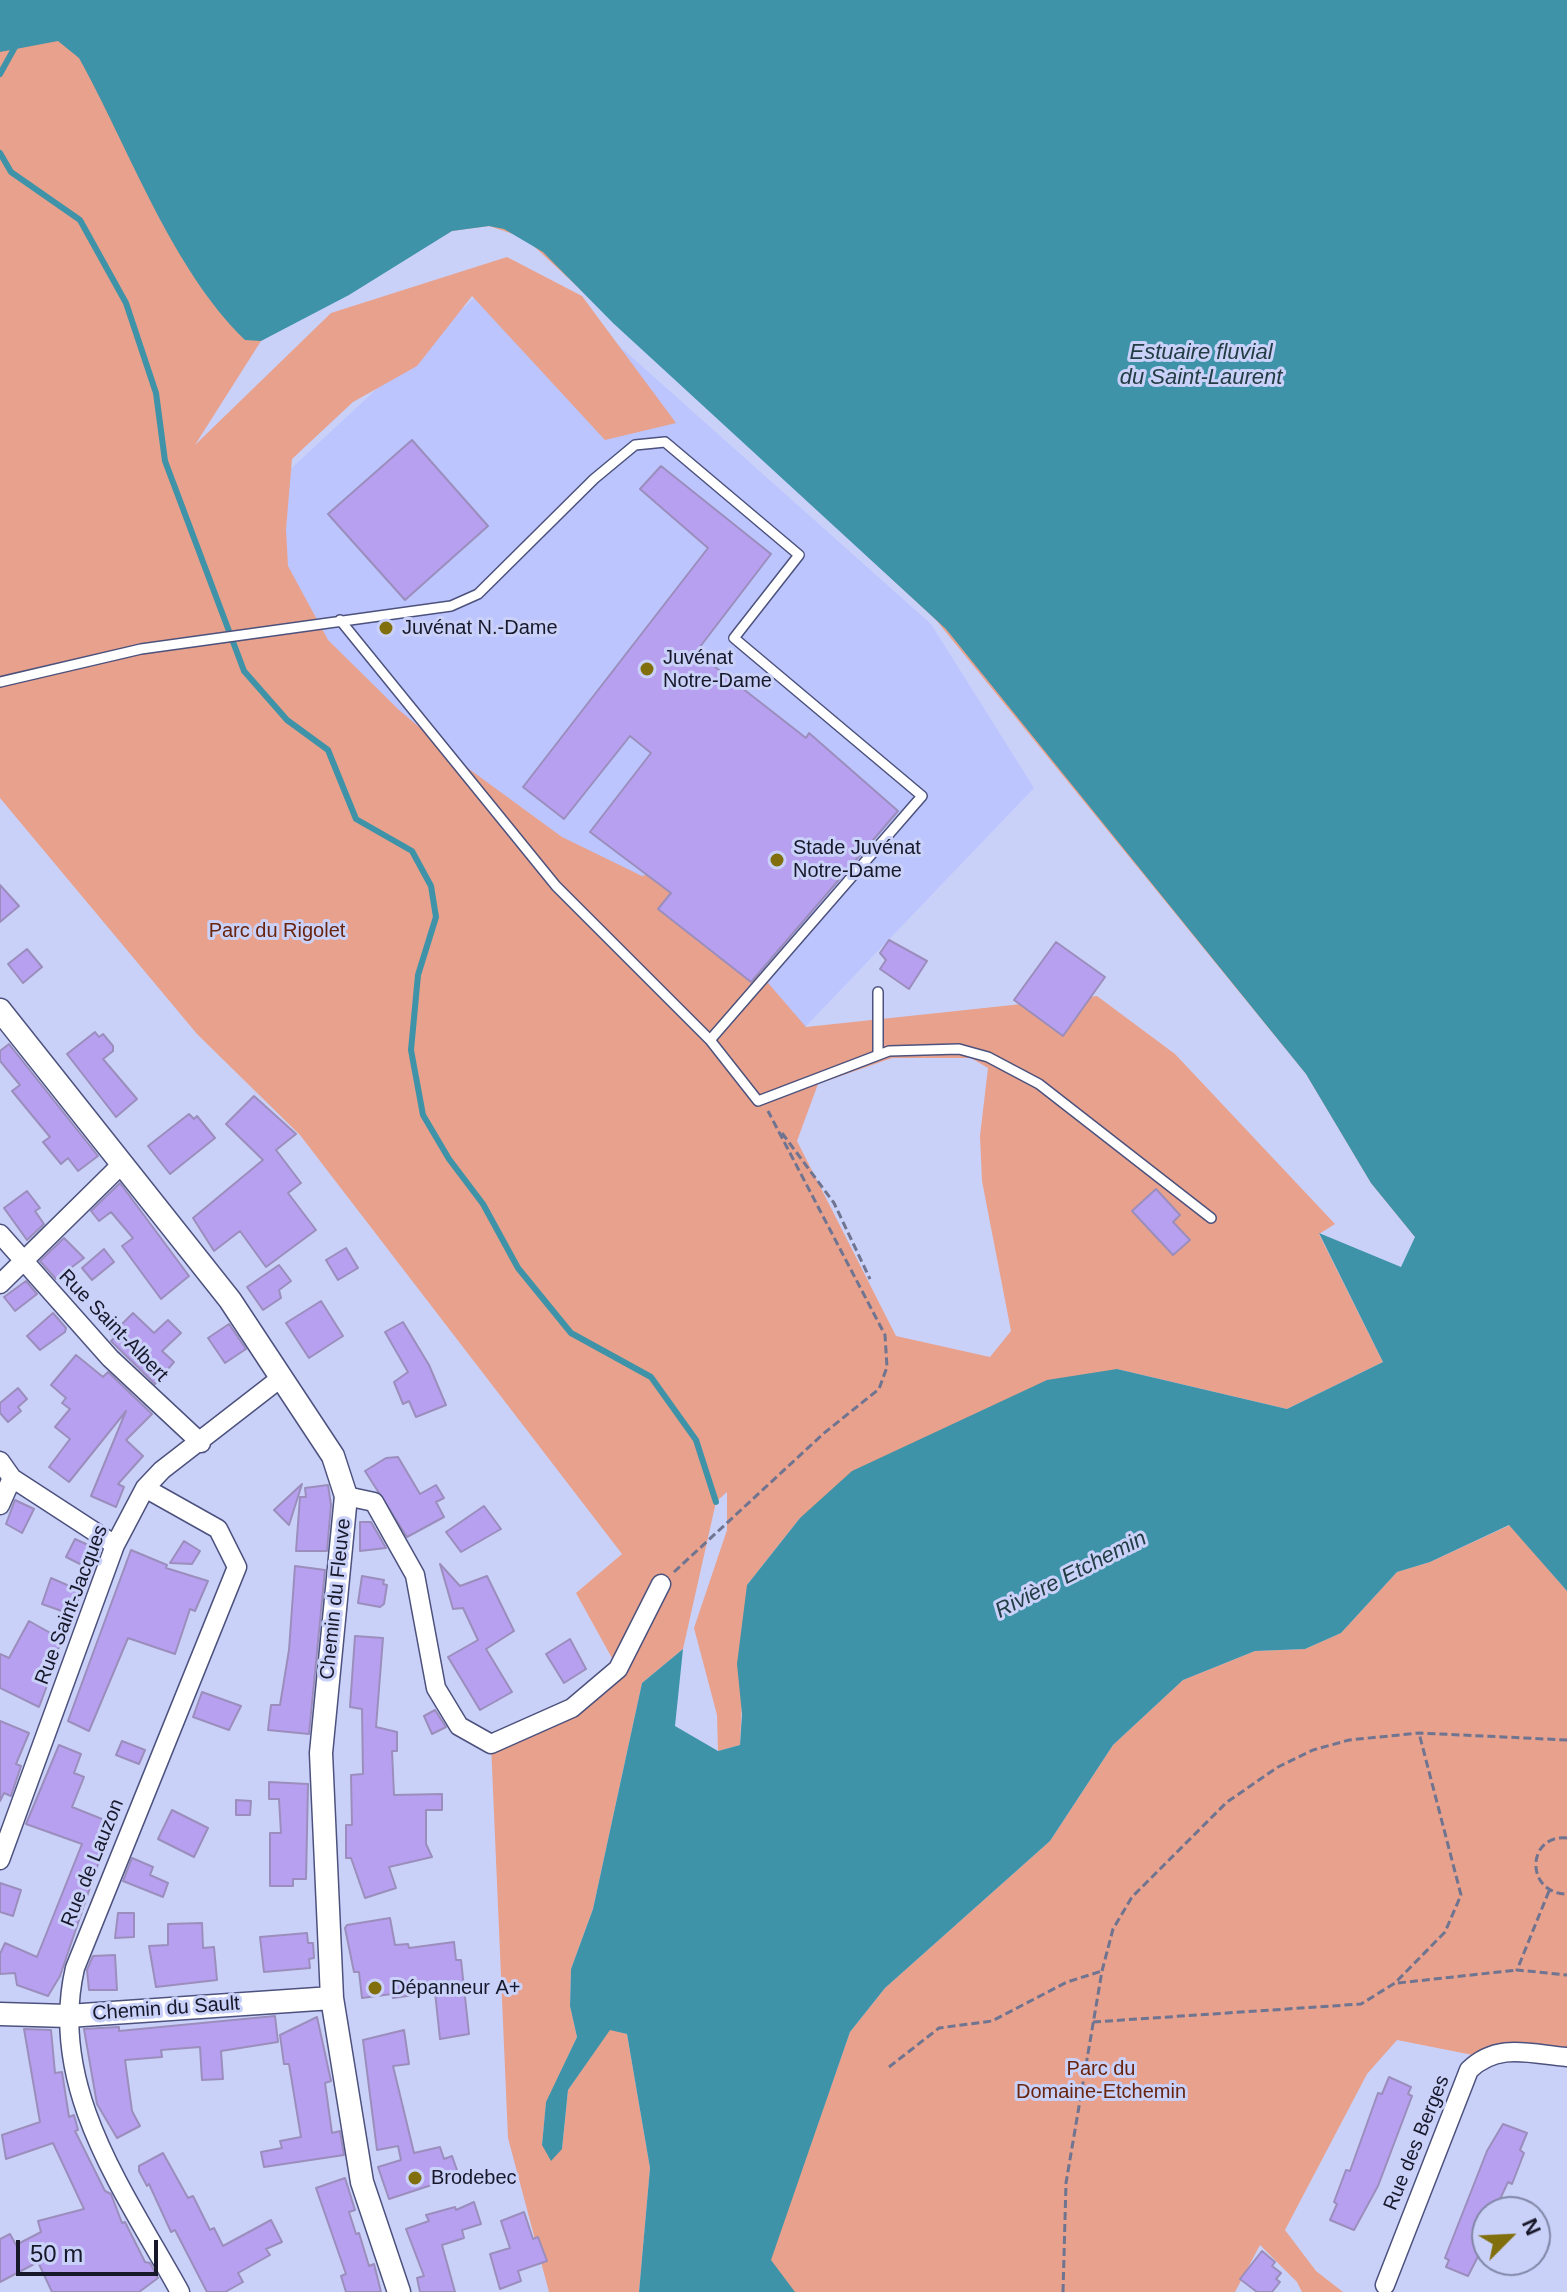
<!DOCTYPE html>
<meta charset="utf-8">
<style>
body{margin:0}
#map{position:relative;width:1567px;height:2292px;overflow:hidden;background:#cad1f9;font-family:Arial,sans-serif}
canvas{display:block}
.north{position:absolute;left:1471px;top:2196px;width:80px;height:80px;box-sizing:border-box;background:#cad1f9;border:2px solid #8287a7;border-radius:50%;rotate:66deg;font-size:22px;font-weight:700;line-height:32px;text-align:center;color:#17192b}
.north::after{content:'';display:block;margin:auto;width:28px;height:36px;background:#816f0d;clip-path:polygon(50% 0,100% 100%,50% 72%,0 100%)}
.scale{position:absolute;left:16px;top:2240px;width:142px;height:36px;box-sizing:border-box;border:4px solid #17192b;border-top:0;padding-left:10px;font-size:24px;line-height:28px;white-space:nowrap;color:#17192b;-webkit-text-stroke:6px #cad1f9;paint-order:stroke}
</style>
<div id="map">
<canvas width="1567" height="2292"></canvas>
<div class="north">N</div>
<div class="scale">50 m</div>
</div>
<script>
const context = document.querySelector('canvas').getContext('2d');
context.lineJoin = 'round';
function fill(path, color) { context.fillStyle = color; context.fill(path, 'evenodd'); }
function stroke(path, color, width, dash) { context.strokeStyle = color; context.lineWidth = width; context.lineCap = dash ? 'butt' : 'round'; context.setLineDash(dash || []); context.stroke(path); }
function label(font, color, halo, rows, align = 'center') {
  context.font = font + ' Arial,sans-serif'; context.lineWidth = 6; context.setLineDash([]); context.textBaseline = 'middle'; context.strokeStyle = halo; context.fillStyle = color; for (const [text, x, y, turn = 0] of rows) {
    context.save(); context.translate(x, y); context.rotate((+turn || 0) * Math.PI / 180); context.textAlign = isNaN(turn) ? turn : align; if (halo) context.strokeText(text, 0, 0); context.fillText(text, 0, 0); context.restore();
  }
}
fill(new Path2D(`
 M 502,272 L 561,294 L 931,624 L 1034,788 L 741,1094 L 365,714 L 236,520 Z`), '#bcc5fe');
fill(new Path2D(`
 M 0,0 L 1154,0 L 1415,1237 L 1371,1183 L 1306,1074 L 936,620 L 525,238 L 489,226 L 452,231 L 261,341 L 195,445 L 331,313 L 507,257 L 582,296 L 676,423 L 605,440 L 472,296 L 417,366 L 353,402 L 292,459 L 286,529 L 288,566 L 328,640 L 399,710 L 469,769 L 562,837 L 642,876 L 670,869 L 806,1027 L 1097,996 L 1175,1054 L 1335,1224 L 1319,1234 L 1383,1362 L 1287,1409 L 1117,1369 L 800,1518 L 747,1585 L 740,1745 L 718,1751 L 717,1715 L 694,1628 L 727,1530 L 727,1492 L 716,1502 L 683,1649 L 642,1683 L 593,1909 L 571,1969 L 570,2006 L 577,2037 L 546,2103 L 542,2145 L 562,2149 L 568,2090 L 610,2029 L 627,2034 L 650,2168 L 639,2292 L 549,2292 L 508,2138 L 491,1744 L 571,1708 L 618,1669 L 576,1593 L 622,1554 L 300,1135 L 197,1034 L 0,798 ZM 892,1058 L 971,1058 L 988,1068 L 980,1136 L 982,1181 L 1011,1331 L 990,1357 L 896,1336 L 797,1141 L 818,1084 Z
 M 1510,1525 L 1567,1591 L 1567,2057 L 1483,2057 L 1397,2040 L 1367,2074 L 1285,2230 L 1316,2271 L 1343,2292 L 1302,2292 L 1297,2282 L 1260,2245 L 1235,2292 L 776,2292 L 770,2260 L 850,2032 L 885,1988 L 1050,1841 L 1113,1745 L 1183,1680 L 1255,1651 L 1305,1649 L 1341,1633 L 1397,1572 L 1430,1562 Z`), '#e8a18c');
fill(new Path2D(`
 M 0,0 L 1567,0 L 1567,1591 L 1509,1525 L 1430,1562 L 1397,1572 L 1341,1633 L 1305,1649 L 1255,1651 L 1183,1680 L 1113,1745 L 1050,1841 L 885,1988 L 850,2032 L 771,2260 L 795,2292 L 639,2292 L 650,2168 L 627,2034 L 610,2030 L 568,2090 L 562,2149 L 551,2161 L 542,2145 L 546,2102 L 577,2037 L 570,2006 L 571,1969 L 593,1909 L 642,1683 L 683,1649 L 675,1726 L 718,1751 L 740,1745 L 742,1714 L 737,1664 L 747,1585 L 800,1518 L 852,1471 L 1047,1380 L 1117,1369 L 1287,1409 L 1383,1362 L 1319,1233 L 1401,1267 L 1415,1237 L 1371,1183 L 1306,1074 L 946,629 L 613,323 L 543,252 L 504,229 L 489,226 L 452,231 L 349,295 L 261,341 L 245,340 C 171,268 129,148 79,58 L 58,41 L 0,52 Z`), '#3e93a8');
stroke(new Path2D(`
 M 0,74 L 15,47
 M 0,153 L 11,172 L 80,220 L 126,303 L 156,393 L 165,461 L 244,671 L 287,720 L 328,750 L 356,819 L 412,851 L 431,886 L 436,917 L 418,975 L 411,1050 L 423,1115 L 449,1159 L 483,1204 L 518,1268 L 571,1333 L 651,1377 L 696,1440 L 716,1502`), '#3e93a8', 6);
const building = new Path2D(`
 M 412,440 L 488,526 L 405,600 L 328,514 Z
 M 661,466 L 771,554 L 696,652 L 806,738 L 809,733 L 898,811 L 751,982 L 658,909 L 671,893 L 590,832 L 651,753 L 630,736 L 564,819 L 523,787 L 708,548 L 640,489 Z
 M 0,885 L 19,906 L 0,922 Z
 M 889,940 L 927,961 L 909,989 L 880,969 L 886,960 L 880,953 Z
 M 1056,942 L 1105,977 L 1063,1036 L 1014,1000 Z
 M 27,949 L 42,967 L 23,983 L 8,964 Z
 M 95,1032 L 99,1037 L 103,1034 L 113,1046 L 113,1051 L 103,1059 L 137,1099 L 116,1117 L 67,1054 Z
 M 9,1044 L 98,1156 L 78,1171 L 68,1158 L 61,1164 L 43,1142 L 50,1137 L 12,1091 L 20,1085 L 0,1061 L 0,1051 Z
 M 254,1096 L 296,1134 L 276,1150 L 301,1183 L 288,1193 L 316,1230 L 266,1267 L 240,1231 L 214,1251 L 193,1218 L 263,1160 L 226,1124 Z
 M 189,1114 L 194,1119 L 197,1116 L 215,1138 L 170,1174 L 148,1146 Z
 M 120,1183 L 189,1276 L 161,1299 L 122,1246 L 133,1238 L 111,1212 L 99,1221 L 91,1211 Z
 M 1156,1189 L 1180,1215 L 1173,1222 L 1190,1240 L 1173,1255 L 1132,1211 Z
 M 27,1191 L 40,1208 L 35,1211 L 44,1224 L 27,1240 L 4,1208 Z
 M 64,1238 L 84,1258 L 56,1279 L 40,1261 Z
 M 346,1248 L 358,1268 L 338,1280 L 326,1260 Z
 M 104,1249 L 114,1262 L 92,1280 L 82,1268 Z
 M 279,1265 L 291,1281 L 279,1290 L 281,1298 L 263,1310 L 247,1287 Z
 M 26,1281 L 37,1294 L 15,1311 L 4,1297 Z
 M 321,1301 L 343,1336 L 309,1358 L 286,1323 Z
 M 53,1313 L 66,1328 L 65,1332 L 40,1350 L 27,1336 Z
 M 133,1313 L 154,1333 L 168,1320 L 181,1333 L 162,1351 L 174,1362 L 155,1384 L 111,1341 L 114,1338 L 111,1335 Z
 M 403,1322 L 429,1365 L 446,1405 L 416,1417 L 409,1401 L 403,1404 L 394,1382 L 408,1372 L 385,1332 Z
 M 229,1324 L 246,1349 L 225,1363 L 208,1338 Z
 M 76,1355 L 103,1377 L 108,1372 L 152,1414 L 126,1440 L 143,1456 L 118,1484 L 124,1487 L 116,1507 L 91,1496 L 126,1411 L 69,1482 L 49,1467 L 70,1439 L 55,1427 L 70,1409 L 62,1403 L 66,1398 L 51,1385 Z
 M 18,1388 L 27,1399 L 18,1407 L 21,1411 L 8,1422 L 0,1413 L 0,1403 Z
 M 398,1457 L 420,1494 L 436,1485 L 444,1498 L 436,1502 L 444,1517 L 407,1537 L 365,1471 L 386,1458 Z
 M 302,1484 L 289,1525 L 274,1510 Z
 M 328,1485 L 331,1505 L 327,1551 L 296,1551 L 300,1497 L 306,1497 L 305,1488 Z
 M 15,1500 L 34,1509 L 22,1533 L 6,1524 Z
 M 484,1506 L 501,1529 L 461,1552 L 446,1532 Z
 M 360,1522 L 371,1522 L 386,1548 L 360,1551 Z
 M 75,1539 L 99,1550 L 90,1569 L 66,1557 Z
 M 184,1541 L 200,1551 L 192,1564 L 170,1563 Z
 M 131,1550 L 167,1565 L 166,1568 L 208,1581 L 195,1611 L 190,1609 L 175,1654 L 128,1638 L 89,1731 L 68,1721 Z
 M 440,1564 L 460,1586 L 487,1576 L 514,1631 L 486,1649 L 512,1692 L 480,1710 L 448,1657 L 478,1640 L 463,1608 L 453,1609 Z
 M 295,1566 L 325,1570 L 309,1734 L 268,1730 L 271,1705 L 280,1705 L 289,1650 Z
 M 362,1576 L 384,1580 L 383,1584 L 387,1585 L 384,1604 L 380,1607 L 358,1603 Z
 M 51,1578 L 81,1591 L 73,1615 L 42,1604 Z
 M 29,1621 L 63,1640 L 41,1680 L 48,1683 L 39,1707 L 0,1688 L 0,1654 L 9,1658 Z
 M 355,1636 L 383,1638 L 376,1727 L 397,1732 L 397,1751 L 392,1751 L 394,1795 L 442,1794 L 442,1810 L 426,1810 L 426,1844 L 432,1857 L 389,1867 L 396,1888 L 365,1898 L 351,1858 L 346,1858 L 346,1825 L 352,1825 L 351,1775 L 363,1774 L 362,1709 L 350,1707 Z
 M 570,1639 L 586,1669 L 564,1683 L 546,1654 Z
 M 202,1692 L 241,1706 L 229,1730 L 193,1717 Z
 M 435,1710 L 446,1727 L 432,1734 L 424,1716 Z
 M 0,1721 L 29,1733 L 16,1764 L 21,1766 L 11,1796 L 4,1793 L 0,1801 Z
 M 122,1741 L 145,1750 L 139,1764 L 116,1755 Z
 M 59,1745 L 81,1754 L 74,1773 L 84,1777 L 72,1807 L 112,1823 L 60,1976 L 48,1996 L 17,1985 L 15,1973 L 0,1974 L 0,1954 L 5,1943 L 37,1957 L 82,1844 L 26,1824 Z
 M 269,1782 L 308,1784 L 306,1879 L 293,1879 L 293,1886 L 270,1886 L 270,1833 L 281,1833 L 279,1799 L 269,1799 Z
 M 236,1800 L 251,1801 L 250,1815 L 236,1815 Z
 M 172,1810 L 208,1828 L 194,1857 L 158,1839 Z
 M 132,1858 L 153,1867 L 150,1875 L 168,1883 L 163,1897 L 123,1881 Z
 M 0,1883 L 21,1890 L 13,1916 L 0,1912 Z
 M 118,1913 L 134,1913 L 134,1937 L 115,1938 Z
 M 390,1918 L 395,1945 L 408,1944 L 409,1948 L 454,1942 L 456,1960 L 461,1960 L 469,2034 L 440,2039 L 435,1992 L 393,1998 L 392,1994 L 362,1998 L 359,1972 L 354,1972 L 345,1928 L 347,1925 Z
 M 202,1923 L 203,1948 L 214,1947 L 217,1980 L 156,1987 L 149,1946 L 168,1945 L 168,1924 Z
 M 307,1933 L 308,1943 L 313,1943 L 314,1958 L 309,1959 L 310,1968 L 264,1972 L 260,1937 Z
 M 115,1955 L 117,1990 L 89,1990 L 87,1970 L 93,1956 Z
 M 275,2016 L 278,2042 L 221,2051 L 223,2079 L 202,2080 L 200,2047 L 161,2050 L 162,2057 L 125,2060 L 132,2111 L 140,2126 L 117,2138 L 97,2104 L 84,2029 L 119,2027 L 119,2031 Z
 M 317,2017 L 331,2081 L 325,2083 L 332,2133 L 340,2131 L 344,2155 L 264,2167 L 261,2152 L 282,2148 L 280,2141 L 301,2137 L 289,2064 L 284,2064 L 280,2035 Z
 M 24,2029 L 51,2030 L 55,2073 L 62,2072 L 69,2117 L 74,2115 L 78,2130 L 75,2131 L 105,2191 L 111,2194 L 122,2223 L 125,2222 L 145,2262 L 150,2263 L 158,2278 L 139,2292 L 52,2292 L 38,2262 L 0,2282 L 0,2239 L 10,2234 L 16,2245 L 41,2232 L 38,2221 L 84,2209 L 53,2143 L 6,2159 L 2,2135 L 40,2122 Z
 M 404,2030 L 409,2064 L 393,2066 L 414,2153 L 440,2147 L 444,2159 L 452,2156 L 459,2176 L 389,2199 L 378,2167 L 401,2160 L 398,2146 L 377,2150 L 363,2040 Z
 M 1389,2077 L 1411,2087 L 1408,2094 L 1412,2096 L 1378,2186 L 1354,2230 L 1330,2220 L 1337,2204 L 1334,2202 L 1346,2170 L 1350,2171 L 1378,2093 L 1382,2094 Z
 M 1503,2124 L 1527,2133 L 1520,2150 L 1524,2153 L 1512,2184 L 1508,2182 L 1494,2212 L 1487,2212 L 1487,2239 L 1468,2276 L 1446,2267 L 1449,2260 L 1445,2258 L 1487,2151 Z
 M 163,2153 L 188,2198 L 193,2196 L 210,2230 L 214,2228 L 223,2246 L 271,2220 L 282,2242 L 266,2249 L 270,2255 L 238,2273 L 243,2282 L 225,2292 L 207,2292 L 175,2230 L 171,2232 L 149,2184 L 147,2186 L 139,2171 L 139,2166 Z
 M 345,2178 L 355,2210 L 349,2212 L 356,2234 L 359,2233 L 369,2266 L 374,2264 L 381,2292 L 346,2292 L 341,2276 L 346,2274 L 316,2188 Z
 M 474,2202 L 481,2224 L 462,2230 L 464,2238 L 442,2245 L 455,2292 L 420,2292 L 417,2278 L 424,2276 L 406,2229 L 429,2221 L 426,2215 L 455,2207 L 456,2210 Z
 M 524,2212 L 533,2239 L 538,2237 L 547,2261 L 518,2271 L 521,2281 L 500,2289 L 490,2254 L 510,2248 L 501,2221 Z
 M 1262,2251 L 1275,2262 L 1272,2266 L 1281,2273 L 1276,2279 L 1280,2282 L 1272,2292 L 1257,2292 L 1240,2279 Z`);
fill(building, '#b8a0f1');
stroke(building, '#9b8ebd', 2);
const service = new Path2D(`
 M 340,620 L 556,886 L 710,1040 L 758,1101 L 889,1051 L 959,1049 L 988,1057 L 1039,1084 L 1211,1218
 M 0,682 L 141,649 L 451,606 L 478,594 L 594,479 L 635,445 L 665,442 L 799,555 L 734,638 L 922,796 L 710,1040
 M 878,1055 L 878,992`);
const minor = new Path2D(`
 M 0,1234 L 110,1358 L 201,1443
 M 0,1284 L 123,1163
 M 0,1461 L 12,1478 L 115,1545
 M 145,1488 L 218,1529 L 237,1567 L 75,1968 C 47,2088 125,2192 180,2292
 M 346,1496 L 374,1502 L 415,1575 L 436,1688 L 459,1726 L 491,1744 L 572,1708 L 618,1669 L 661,1584
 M 0,1505 L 12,1478
 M 0,1860 L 115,1545 L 145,1488 L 162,1470 L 282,1377
 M 1385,2285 L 1469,2070 C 1498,2042 1530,2054 1567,2057`);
const tertiary = new Path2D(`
 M 0,1010 L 230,1300 L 333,1456 L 346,1496 L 321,1753 L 332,1998 L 362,2182 L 399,2292
 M 0,2014 L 68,2016 L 332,1998`);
stroke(service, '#4c527d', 12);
stroke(minor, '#4c527d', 21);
stroke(tertiary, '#4c527d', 25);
stroke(new Path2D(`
 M 782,1133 L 834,1203 L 870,1279
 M 674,1572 L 823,1434 L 879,1389 L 887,1367 L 885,1335 L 768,1111
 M 1567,1838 C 1526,1834 1525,1894 1567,1894
 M 1549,1891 L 1517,1970 L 1567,1975
 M 1398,1983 L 1517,1970
 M 1093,2022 L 1361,2004 L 1395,1983 L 1445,1932 L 1461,1895 L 1419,1733
 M 889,2067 L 939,2028 L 992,2021 L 1067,1982 L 1102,1971
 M 1063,2292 L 1066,2183 L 1102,1971 L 1113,1929 L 1132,1897 L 1227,1802 L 1278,1767 L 1313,1750 L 1349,1740 L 1419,1733 L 1567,1740`), '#6f7491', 3, [8, 4]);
stroke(service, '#fff', 9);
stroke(minor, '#fff', 18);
stroke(tertiary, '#fff', 22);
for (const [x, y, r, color] of [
 [386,628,8,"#816f0d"],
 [647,669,8,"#816f0d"],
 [777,860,8,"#816f0d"],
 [375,1988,8,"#816f0d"],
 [415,2178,8,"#816f0d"]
]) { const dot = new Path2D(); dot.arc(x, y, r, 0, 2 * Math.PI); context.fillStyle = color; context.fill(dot); stroke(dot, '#cad1f9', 3); }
label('20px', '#17192b', '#cad1f9', [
 ["Juvénat N.-Dame",402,628],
 ["Juvénat",663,658],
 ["Notre-Dame",663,681],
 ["Stade Juvénat",793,848],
 ["Notre-Dame",793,871],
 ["Dépanneur A+",391,1988],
 ["Brodebec",431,2178]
], 'left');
label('20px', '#69240e', '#cad1f9', [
 ["Parc du Rigolet",277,931],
 ["Parc du",1101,2069],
 ["Domaine-Etchemin",1101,2092]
]);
label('20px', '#17192b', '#cad1f9', [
 ["Rue Saint-Albert",113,1326,46],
 ["Chemin du Fleuve",336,1599,-84],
 ["Rue Saint-Jacques",72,1605,-69],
 ["Rue de Lauzon",93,1863,-68],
 ["Chemin du Sault",166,2009,-4],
 ["Rue des Berges",1417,2143,-68]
]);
label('italic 22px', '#223d44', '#cad1f9', [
 ["Estuaire fluvial",1201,353],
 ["du Saint-Laurent",1201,378],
 ["Rivière Etchemin",1071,1575,-27]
]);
</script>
